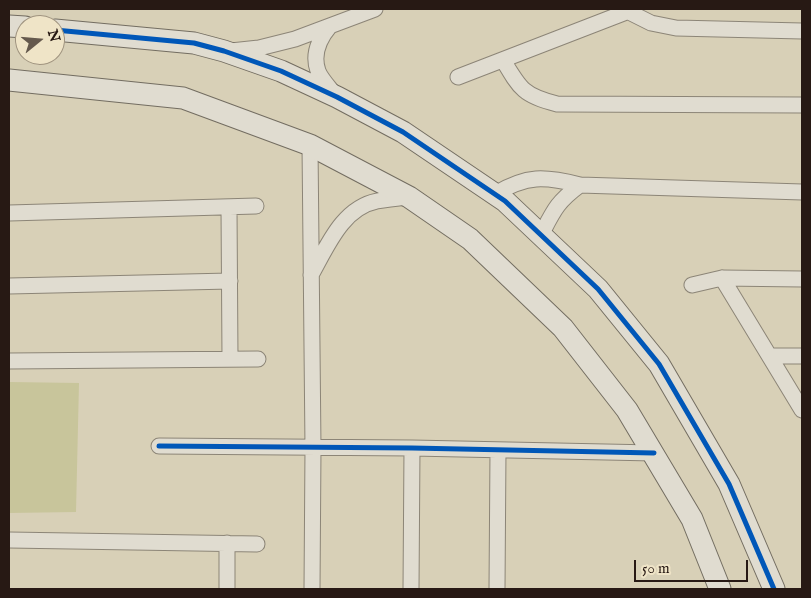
<!DOCTYPE html>
<style>
body{margin:0}
#map{position:relative;width:811px;height:598px;overflow:hidden;background:#d8d0b7;font-family:"IM FELL English",serif}
canvas{display:block}
.frame{position:absolute;inset:0;border:10px solid #271914;pointer-events:none}
.north{position:absolute;left:15px;top:15px;width:50px;height:50px;box-sizing:border-box;background:#efe4c7;border:1px solid #9f937f;border-radius:50%;rotate:73deg;font-size:14px;font-weight:700;line-height:20px;text-align:center;color:#271914}
.north::after{content:'';display:block;margin:auto;width:18px;height:22px;background:#65594d;clip-path:polygon(50% 0,100% 100%,50% 72%,0 100%)}
.scale{position:absolute;left:634px;top:560px;width:114px;height:22px;box-sizing:border-box;border:2px solid #271914;border-top:0;padding-left:6px;font-size:15px;line-height:18px;white-space:nowrap;color:#271914;-webkit-text-stroke:4px #efe4c7;paint-order:stroke}
</style>
<div id="map">
<canvas width="811" height="598"></canvas>
<div class="frame"></div>
<div class="north">N</div>
<div class="scale">50 m</div>
</div>
<script>
const context = document.querySelector('canvas').getContext('2d');
context.lineJoin = 'round';
function fill(path, color) { context.fillStyle = color; context.fill(path, 'evenodd'); }
function stroke(path, color, width, dash) { context.strokeStyle = color; context.lineWidth = width; context.lineCap = dash ? 'butt' : 'round'; context.setLineDash(dash || []); context.stroke(path); }
fill(new Path2D(`
 M 9,382 L 79,383 L 76,512 L 9,513 Z`), '#c8c59b');
const street = new Path2D(`
 M 627,11 L 651,23 L 676,28 L 802,31
 M 330,26 C 319,39 312,54 318,71 C 321,79 330,88 335,95
 M 231,51 L 259,48 L 295,39 L 375,9
 M 503,60 C 520,89 524,96 557,104 L 802,105
 M 458,77 L 634,9
 M 310,145 L 313,448 L 312,589
 M 495,194 C 527,175 544,176 580,185 L 802,192
 M 229,208 L 230,359
 M 9,213 L 256,206
 M 541,235 C 554,210 557,202 580,185
 M 311,275 C 327,247 342,208 377,201 C 387,199 398,198 409,197
 M 722,278 L 802,410
 M 692,285 L 722,278 L 802,279
 M 9,286 L 230,281
 M 770,356 L 802,356
 M 9,361 L 258,359
 M 159,446 L 412,448 L 654,453
 M 9,540 L 257,544
 M 227,589 L 227,543
 M 411,589 L 412,448
 M 497,589 L 498,450`);
const secondary = new Path2D(`
 M 9,26 L 25,27
 M 55,30 L 194,43 L 224,51 L 281,71 L 337,97 L 403,132 L 505,201 L 598,289 L 659,364 L 729,484 L 774,589
 M 9,80 L 183,98 L 310,145 L 409,197 L 470,239 L 563,328 L 627,410 L 692,519 L 720,589`);
stroke(street, '#8c8577', 17);
stroke(secondary, '#736d61', 23);
stroke(street, '#e0dcd0', 15);
stroke(secondary, '#e0dcd0', 21);
stroke(new Path2D(`
 M 55,30 L 194,43 L 224,51 L 281,71 L 337,97 L 403,132 L 505,201 L 598,289 L 659,364 L 729,484 L 774,589
 M 159,446 L 412,448 L 654,453`), '#0057b8', 5);
</script>
